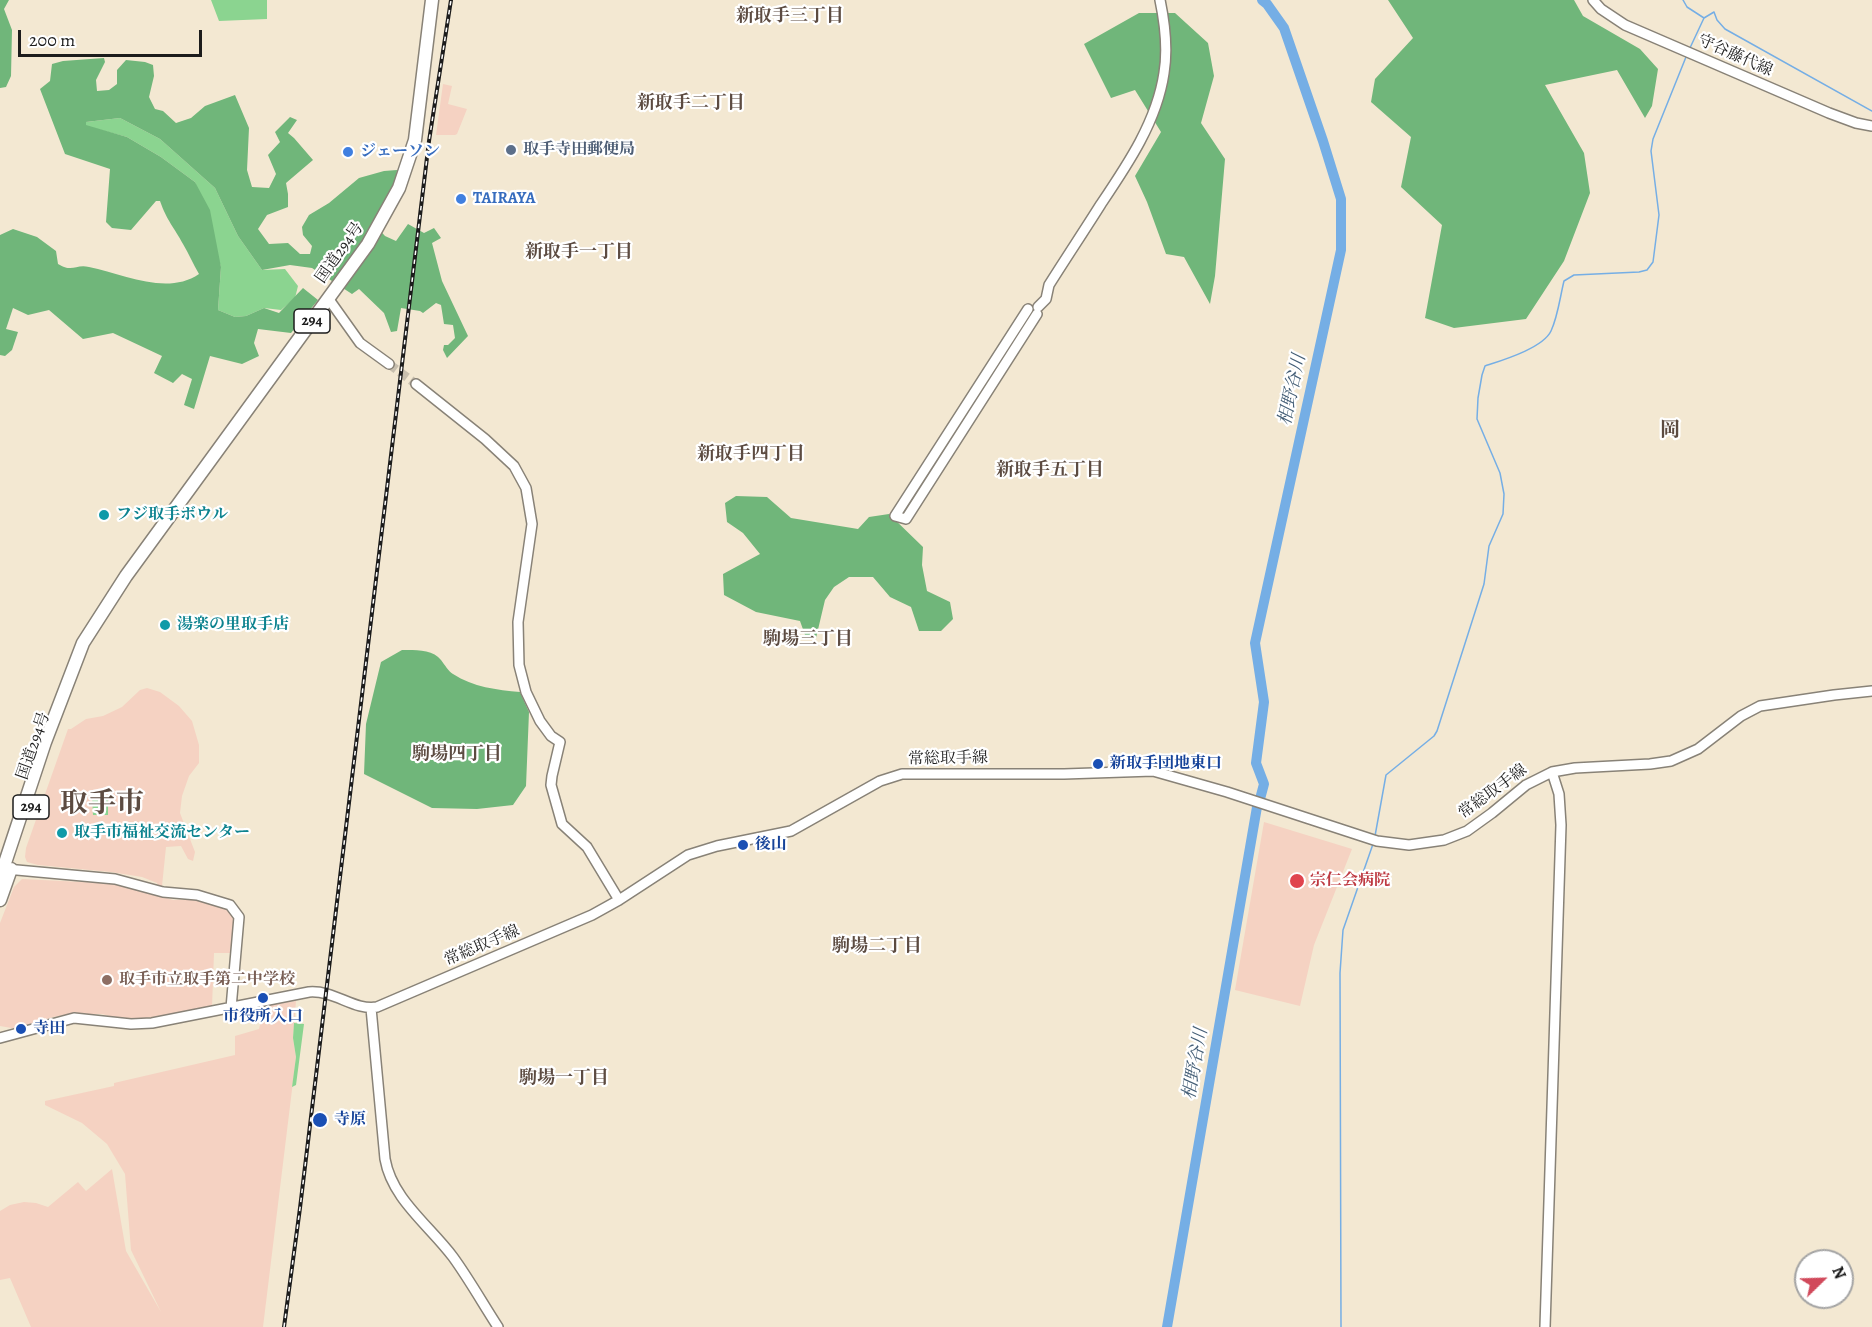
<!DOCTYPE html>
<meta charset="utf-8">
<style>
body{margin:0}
#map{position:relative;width:1872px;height:1327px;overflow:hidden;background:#f3e8d2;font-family:Alegreya,serif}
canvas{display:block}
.north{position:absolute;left:1794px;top:1249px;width:60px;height:60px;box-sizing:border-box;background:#fff;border:2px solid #a4a4a4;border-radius:50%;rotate:67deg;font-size:16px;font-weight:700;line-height:24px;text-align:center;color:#1c1c1c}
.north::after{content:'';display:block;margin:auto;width:21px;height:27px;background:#d1495b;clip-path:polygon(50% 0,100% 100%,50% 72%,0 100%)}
.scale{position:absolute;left:18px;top:30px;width:184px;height:27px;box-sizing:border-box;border:3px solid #1c1c1c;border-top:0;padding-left:8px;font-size:18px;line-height:21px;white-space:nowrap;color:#1c1c1c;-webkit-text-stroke:4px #fff;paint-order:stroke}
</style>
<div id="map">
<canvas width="1872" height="1327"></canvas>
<div class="north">N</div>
<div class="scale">200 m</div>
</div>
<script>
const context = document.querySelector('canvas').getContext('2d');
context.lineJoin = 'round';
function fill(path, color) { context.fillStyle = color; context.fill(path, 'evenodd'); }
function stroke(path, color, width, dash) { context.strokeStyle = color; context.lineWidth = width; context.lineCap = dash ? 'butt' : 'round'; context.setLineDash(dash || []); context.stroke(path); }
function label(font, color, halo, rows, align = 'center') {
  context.font = font + ' Alegreya,"Noto Serif JP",serif'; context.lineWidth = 4.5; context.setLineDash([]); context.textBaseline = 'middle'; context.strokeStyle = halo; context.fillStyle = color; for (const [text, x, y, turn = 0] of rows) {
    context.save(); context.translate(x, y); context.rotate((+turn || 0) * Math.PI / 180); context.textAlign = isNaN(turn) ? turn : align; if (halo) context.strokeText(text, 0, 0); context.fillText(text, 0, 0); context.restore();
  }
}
fill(new Path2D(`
 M 443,84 L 452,86 L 448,104 L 467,109 L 457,134 L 455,135 L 436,135 Z
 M 147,688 L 160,692 L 179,706 L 192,721 L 199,745 L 199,763 L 189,776 L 182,796 L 180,813 L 195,852 L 193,861 L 188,859 L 181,846 L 166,847 L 162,886 L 159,888 L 157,883 L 142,877 L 111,872 L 38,865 L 27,862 L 25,857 L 26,848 L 68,729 L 71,729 L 86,719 L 103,716 L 122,707 L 140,690 Z
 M 1264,822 L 1352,849 L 1314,945 L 1300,1006 L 1235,990 Z
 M 22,879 L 122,884 L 173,900 L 198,899 L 228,908 L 236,922 L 233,953 L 214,953 L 212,1007 L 129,1021 L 102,1014 L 71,1014 L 53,1017 L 17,1029 L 0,1026 L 0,923 L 14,887 Z
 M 296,1001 L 293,1038 L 296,1057 L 263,1327 L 31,1327 L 10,1278 L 0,1280 L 0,1211 L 10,1205 L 24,1202 L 36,1203 L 48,1207 L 78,1182 L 86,1191 L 112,1169 L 126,1251 L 161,1312 L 131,1250 L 125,1174 L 107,1144 L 82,1123 L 45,1105 L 45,1101 L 114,1086 L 114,1083 L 235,1055 L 235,1036 L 259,1029 L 262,1017 L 260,1006 Z`), '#f5d2c2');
fill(new Path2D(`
 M 211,0 L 267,0 L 267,19 L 219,21 Z
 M 120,118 L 160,139 L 215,188 L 238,236 L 262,270 L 285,269 L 298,286 L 295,298 L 281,310 L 264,308 L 246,316 L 235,317 L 218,310 L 221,267 L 195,182 L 161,157 L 127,137 L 86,126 L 86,122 Z
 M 92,796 L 108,796 L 108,815 L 93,815 Z
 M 294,1023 L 304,1024 L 296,1085 L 292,1087 L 296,1057 L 293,1038 Z`), '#8bd490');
fill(new Path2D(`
 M 0,0 L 23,0 L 9,0 L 4,9 L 12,30 L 11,76 L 6,87 L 0,88 Z
 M 1388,0 L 1574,0 L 1583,16 L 1640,49 L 1658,69 L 1652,106 L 1645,118 L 1617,70 L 1545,85 L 1584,153 L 1590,193 L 1564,261 L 1526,319 L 1454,328 L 1425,318 L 1442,225 L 1401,187 L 1411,137 L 1371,102 L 1375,79 L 1413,38 Z
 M 1139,13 L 1175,13 L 1208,43 L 1214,76 L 1201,123 L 1225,159 L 1215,276 L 1210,304 L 1184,257 L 1166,254 L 1147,202 L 1135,176 L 1161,132 L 1135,90 L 1111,98 L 1084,44 Z
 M 104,58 L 105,62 L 96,80 L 97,91 L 109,90 L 117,84 L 117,70 L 126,60 L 145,62 L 153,65 L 154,76 L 149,97 L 155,109 L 163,111 L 176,123 L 191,118 L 205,106 L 235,95 L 249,128 L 247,170 L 252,187 L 269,188 L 276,174 L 268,155 L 280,142 L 275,132 L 290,117 L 297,120 L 288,133 L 294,138 L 313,160 L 286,183 L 288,194 L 288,207 L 267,215 L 258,229 L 269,244 L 288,243 L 300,254 L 310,254 L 312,246 L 303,235 L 302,227 L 309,215 L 329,203 L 359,178 L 384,171 L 397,170 L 396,186 L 375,225 L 385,236 L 396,241 L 408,224 L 424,233 L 434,228 L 441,238 L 432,243 L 442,281 L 468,336 L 447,358 L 443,350 L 444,345 L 448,345 L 455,338 L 453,325 L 444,324 L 441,305 L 436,303 L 423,313 L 420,311 L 401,308 L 397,331 L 391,332 L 384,313 L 359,289 L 352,294 L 312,268 L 290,265 L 262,270 L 238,236 L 215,188 L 160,139 L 120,118 L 86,122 L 86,125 L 127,137 L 161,157 L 195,182 L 210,210 L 221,267 L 218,310 L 235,317 L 246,316 L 264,308 L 279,313 L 303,288 L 318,300 L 291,333 L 258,329 L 254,343 L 259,356 L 242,364 L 210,356 L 194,409 L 184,405 L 192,379 L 182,374 L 173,383 L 154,373 L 162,356 L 113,333 L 83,339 L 49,310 L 28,315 L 13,308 L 6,329 L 18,332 L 12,350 L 5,356 L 0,355 L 0,235 L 13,229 L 37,237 L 56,251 L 58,264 C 73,273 75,264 89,267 C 123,274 167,296 199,274 C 193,264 189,254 183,244 C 174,227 167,221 160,201 L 156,201 L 131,230 L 112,228 L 106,222 L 110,169 L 65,154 L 40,89 L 50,81 L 52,64 L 63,61 Z
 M 736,496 L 767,497 L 791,518 L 858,529 L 869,517 L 889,514 L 923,547 L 922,565 L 927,591 L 950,602 L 953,619 L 941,631 L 919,631 L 911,607 L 890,597 L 873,577 L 849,577 L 834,587 L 825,600 L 816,638 L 805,635 L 800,621 L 756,612 L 724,595 L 723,574 L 760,554 L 743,533 L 727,522 L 725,503 Z
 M 402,650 C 414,650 433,649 441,660 C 445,665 448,671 453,674 C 473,687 497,690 520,692 L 529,712 L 526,786 L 513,805 L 477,809 L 432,808 L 364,774 L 366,724 L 381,662 Z`), '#70b67a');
stroke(new Path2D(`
 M 1683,0 L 1687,7 L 1704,18
 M 1689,50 L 1704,18 L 1714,12 L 1717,20 L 1725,29 L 1872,111
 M 1375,836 L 1386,775 L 1434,736 L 1437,731 L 1484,584 L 1489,546 L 1503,514 L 1504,494 L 1500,473 L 1477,419 L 1478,398 L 1482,375 L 1485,366 C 1503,360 1543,348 1551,331 C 1558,316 1560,297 1564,281 L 1574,275 L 1639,272 L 1647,270 L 1653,262 L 1659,215 L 1651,151 L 1653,139 L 1686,57
 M 1341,1327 L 1340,973 L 1343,930 L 1373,844`), '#75aee5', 1.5);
stroke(new Path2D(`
 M 1260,799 L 1264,784 L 1256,763 L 1264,702 L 1255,643 L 1341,250 L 1341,199 L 1323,141 L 1284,28 L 1267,4 L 1262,0
 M 1167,1327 L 1257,807`), '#75aee5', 10);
stroke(new Path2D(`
 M 389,364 L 416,384`), '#c8bfae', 9, [9, 4.5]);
const secondary = new Path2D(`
 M 1593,0 L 1601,9 L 1625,25 L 1829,113 L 1856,123 L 1872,126
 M 328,298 L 360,343 L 389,364
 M 1038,307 L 1046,299 L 1049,285 C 1066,258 1084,231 1101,204 C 1128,164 1157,121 1164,73 C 1168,49 1165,24 1160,0
 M 1028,309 L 895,516 L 906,519 L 1037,314
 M 416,384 L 485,439 L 514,466 L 526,488 L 532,524 L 518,622 L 519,665 L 526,692 L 540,721 L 551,736 L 560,742 L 552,776 L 551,785 L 562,824 L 587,847 L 619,900
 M 6,869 L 115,879 L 163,892 L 197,895 L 230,905 L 239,917 L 231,1008
 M 371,1008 L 385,1159 C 392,1199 429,1225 453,1257 C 469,1279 483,1304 498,1327
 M 0,1038 L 74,1018 L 131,1024 L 152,1023 L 309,992 C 335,990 354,1011 377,1007 L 592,915 L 619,900 L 688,855 L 717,846 L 791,831 L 880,781 L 902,774 L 1064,774 L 1153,771 L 1227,792 L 1377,841 L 1409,845 L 1444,840 L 1467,831 L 1492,813 L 1526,785 L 1552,772 L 1575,768 L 1650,764 L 1671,761 L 1698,749 L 1741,716 L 1760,706 L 1834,695 L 1872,691
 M 1545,1327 L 1561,825 L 1559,794 L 1552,772`);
const highway = new Path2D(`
 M 0,878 L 45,742 L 83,643 L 126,576 L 368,244 L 399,188 L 415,140 L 432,0
 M 0,900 L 11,869`);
stroke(secondary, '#888277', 12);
stroke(highway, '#888277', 15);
stroke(secondary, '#fff', 9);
stroke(highway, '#fff', 12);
const rail = new Path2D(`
 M 284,1327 L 300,1208 L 429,141 L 451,0`);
stroke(rail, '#1c1c1c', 4);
stroke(rail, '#fff', 1.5, [4.5]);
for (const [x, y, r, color] of [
 [511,150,6,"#5c6f8a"],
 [348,152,6,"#3f7fe0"],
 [461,199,6,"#3f7fe0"],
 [104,515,6,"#0f9aa8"],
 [165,625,6,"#0f9aa8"],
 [1098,764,6,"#1a4fb4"],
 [62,833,6,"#0f9aa8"],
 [743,845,6,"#1a4fb4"],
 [1297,881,8,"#e0444e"],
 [107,980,6,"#8d6e63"],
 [263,998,6,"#1a4fb4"],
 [21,1029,6,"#1a4fb4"],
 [320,1120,8,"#1a4fb4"]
]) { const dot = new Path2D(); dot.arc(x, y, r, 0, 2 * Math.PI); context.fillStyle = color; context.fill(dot); stroke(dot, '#fff', 2); }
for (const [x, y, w] of [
 [312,321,36],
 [31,807,36]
]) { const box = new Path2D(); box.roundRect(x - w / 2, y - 12, w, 24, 4.5); context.fillStyle = '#fff'; context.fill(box); stroke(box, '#1c1c1c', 1.5); }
label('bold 15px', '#1c1c1c', null, [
 ["294",312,321],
 ["294",31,807]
]);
label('16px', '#1c1c1c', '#fff', [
 ["守谷藤代線",1735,56,24],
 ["国道294号",340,253,-55],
 ["国道294号",34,746,-71],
 ["常総取手線",948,759,-1],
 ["常総取手線",1493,792,-36],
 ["常総取手線",482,946,-23]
]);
label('bold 16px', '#4e5e75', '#fff', [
 ["取手寺田郵便局",523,150]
], 'left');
label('bold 16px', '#366cbe', '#fff', [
 ["ジェーソン",360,152],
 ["TAIRAYA",473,199]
], 'left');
label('bold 16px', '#0d838f', '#fff', [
 ["フジ取手ボウル",116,515],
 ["湯楽の里取手店",177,625],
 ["取手市福祉交流センター",74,833]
], 'left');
label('bold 16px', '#164399', '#fff', [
 ["新取手団地東口",1110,764],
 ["後山",755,845],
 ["市役所入口",263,1017,"center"],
 ["寺田",33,1029],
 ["寺原",334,1120]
], 'left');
label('bold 16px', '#be3a42', '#fff', [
 ["宗仁会病院",1310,881]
], 'left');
label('bold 16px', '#785e54', '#fff', [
 ["取手市立取手第二中学校",119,980]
], 'left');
label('bold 18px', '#5c4b41', '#fff', [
 ["新取手三丁目",790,17],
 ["新取手二丁目",691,104],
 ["新取手一丁目",579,253],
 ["新取手四丁目",751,455],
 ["新取手五丁目",1050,471],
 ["駒場三丁目",808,640],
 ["駒場四丁目",457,755],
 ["駒場二丁目",877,947],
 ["駒場一丁目",564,1079]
]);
label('italic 18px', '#445e76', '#fff', [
 ["相野谷川",1293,390,-78],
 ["相野谷川",1196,1064,-80]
]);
label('bold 20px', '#5c4b41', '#fff', [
 ["岡",1670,431]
]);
label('bold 28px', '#5c4b41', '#fff', [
 ["取手市",102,805]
]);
</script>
